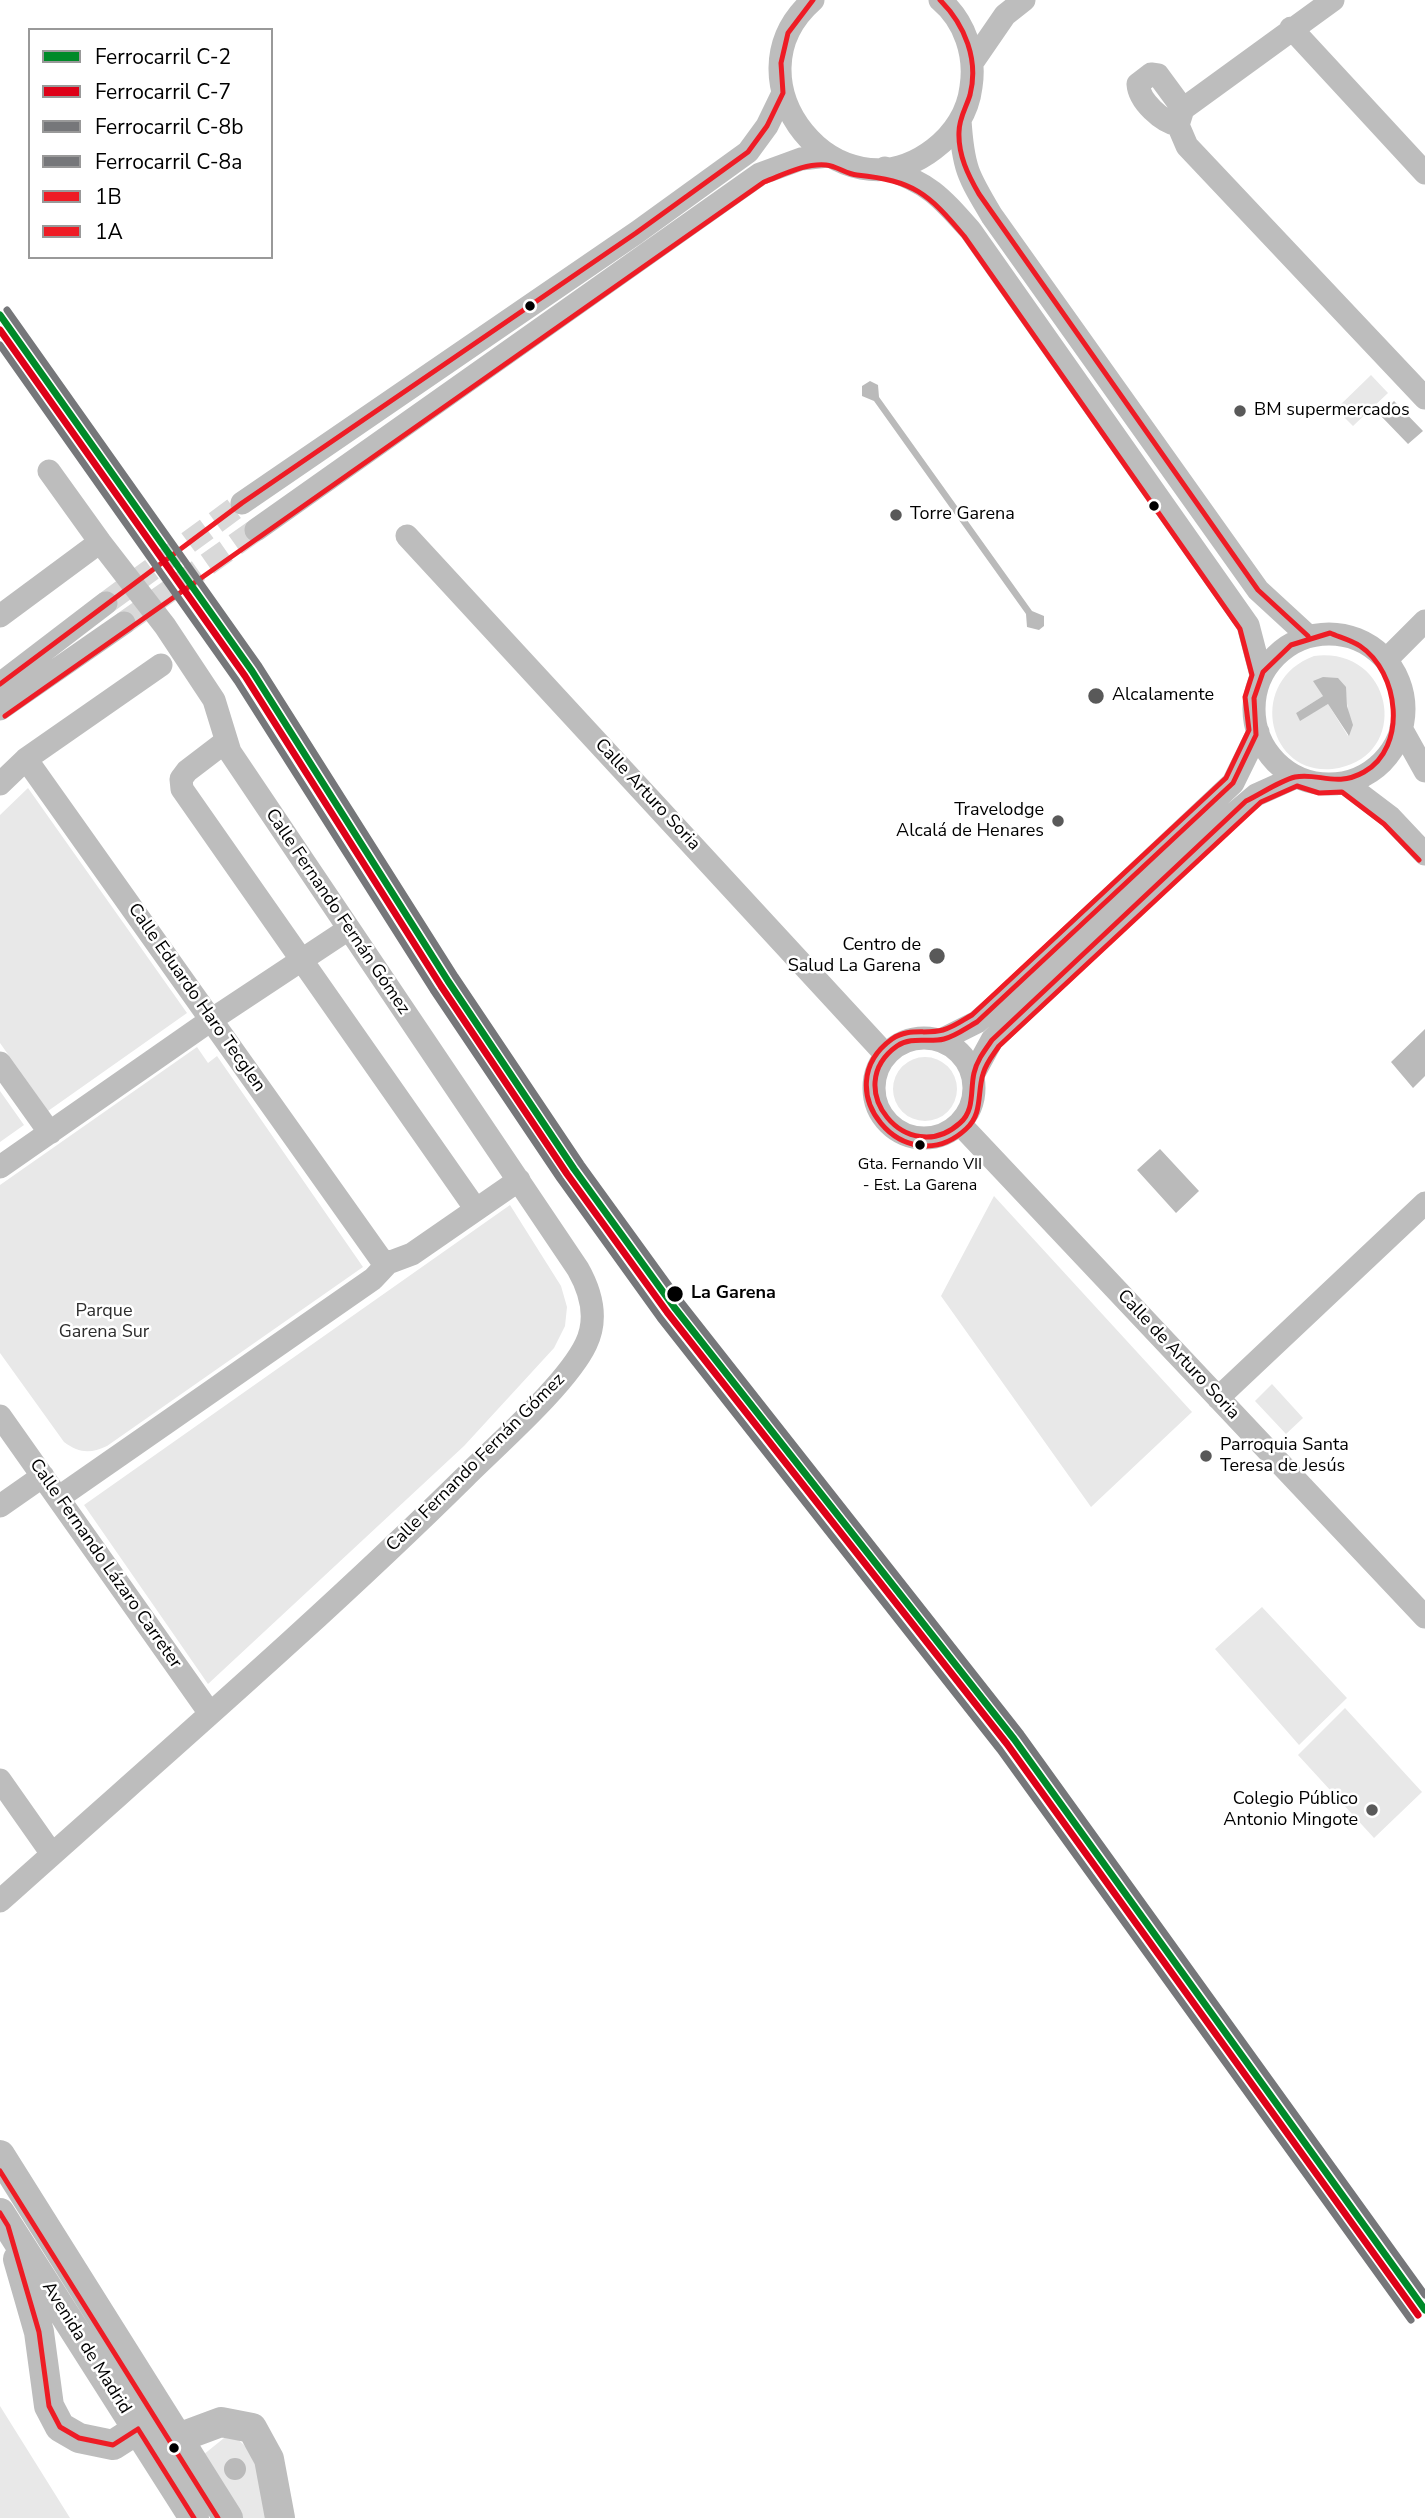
<!DOCTYPE html>
<meta charset="utf-8">
<style>
body{margin:0}
#map{position:relative;width:1425px;height:2518px;overflow:hidden;background:#fff;font-family:"Nunito Sans",sans-serif}
canvas{display:block}
.legend{position:absolute;left:28px;top:28px;width:245px;height:231px;box-sizing:border-box;background:#fff;border:2px solid #999;margin:0;padding:9px 12px;list-style:none;font-size:21px;color:#000}
.legend li{display:flex;align-items:center;gap:14px;height:35px}
.legend b{width:35px;border:2px solid #999}
</style>
<div id="map">
<canvas width="1425" height="2518"></canvas>
<ul class="legend">
<li><b style="height:9px;background:#008a29"></b>Ferrocarril C-2</li>
<li><b style="height:9px;background:#de0118"></b>Ferrocarril C-7</li>
<li><b style="height:9px;background:#76777a"></b>Ferrocarril C-8b</li>
<li><b style="height:9px;background:#76777a"></b>Ferrocarril C-8a</li>
<li><b style="height:9px;background:#ee1c25"></b>1B</li>
<li><b style="height:9px;background:#ee1c25"></b>1A</li>
</ul>
</div>
<script>
const context = document.querySelector('canvas').getContext('2d');
context.lineJoin = 'round';
function fill(path, color) { context.fillStyle = color; context.fill(path, 'evenodd'); }
function stroke(path, color, width, dash) { context.strokeStyle = color; context.lineWidth = width; context.lineCap = dash ? 'butt' : 'round'; context.setLineDash(dash || []); context.stroke(path); }
function label(font, color, halo, rows, align = 'center') {
  context.font = font + ' "Nunito Sans",sans-serif'; context.lineWidth = 5; context.setLineDash([]); context.textBaseline = 'middle'; context.strokeStyle = halo; context.fillStyle = color; for (const [text, x, y, turn = 0] of rows) {
    context.save(); context.translate(x, y); context.rotate((+turn || 0) * Math.PI / 180); context.textAlign = isNaN(turn) ? turn : align; if (halo) context.strokeText(text, 0, 0); context.fillText(text, 0, 0); context.restore();
  }
}
fill(new Path2D(`
 M 1371,375 L 1388,393 L 1353,426 L 1336,409 Z
 M 1314,656 C 1393,646 1412,753 1339,768 C 1269,782 1244,682 1314,656 ZM 1346,687 C 1345,706 1353,718 1348,736 L 1328,704 L 1300,720 L 1296,713 L 1323,696 Z
 M 28,788 L 187,1013 L 48,1111 L 0,1043 L 0,815 Z
 M 197,1047 L 208,1063 L 217,1056 L 363,1267 L 107,1446 C 90,1454 79,1453 64,1442 L 0,1353 L 0,1185 Z
 M893 1089a32 32 0 1 1 64 0a32 32 0 1 1-64 0Z
 M 0,1091 L 24,1125 L 0,1142 Z
 M 994,1196 L 1192,1412 L 1091,1507 L 941,1296 Z
 M 510,1205 L 561,1286 L 567,1307 L 565,1326 L 554,1348 L 464,1446 L 208,1684 L 84,1505 Z
 M 1272,1384 L 1303,1418 L 1286,1434 L 1255,1401 Z
 M 1262,1607 L 1347,1698 L 1299,1745 L 1215,1649 Z
 M 1345,1708 L 1422,1792 L 1374,1838 L 1298,1755 Z
 M 0,2406 L 70,2518 L 0,2518 Z
 M 229,2434 C 261,2450 263,2486 272,2518 L 242,2518 L 203,2455 Z`), '#e8e8e8');
fill(new Path2D(`
 M 870,381 L 878,385 L 879,397 L 1032,611 L 1044,616 L 1044,626 L 1039,630 L 1027,627 L 1026,614 L 874,401 L 862,396 L 862,386 Z
 M 1394,401 L 1423,431 L 1408,444 L 1380,415 Z
 M 1323,677 L 1338,678 L 1346,687 L 1347,706 L 1353,725 L 1349,736 L 1328,704 L 1300,721 L 1296,713 L 1323,696 L 1313,681 Z
 M 1425,1029 L 1425,1076 L 1413,1088 L 1391,1062 Z
 M 1160,1149 L 1199,1191 L 1176,1213 L 1137,1170 Z
 M224 2469a11 11 0 1 1 22 0a11 11 0 1 1-22 0Z`), '#bababa');
stroke(new Path2D(`
 M 106,603 L 242,503
 M 124,623 L 256,530`), '#d9d9d9', 23, [23, 11]);
stroke(new Path2D(`
 M 813,0 C 722,80 838,223 934,149 C 954,134 968,112 971,87 C 976,55 965,21 940,0
 M 1333,0 L 1183,109 L 1178,125 L 1187,146 L 1425,398
 M 1291,28 L 1425,173
 M 972,63 L 1005,15 L 1024,0
 M 960,120 C 963,168 968,176 992,216 L 1258,590 L 1308,636
 M 1178,125 C 1162,122 1139,101 1138,84 L 1151,74 L 1158,75 L 1183,109
 M 885,168 C 930,184 940,196 971,231 L 1248,625 L 1261,675
 M 49,471 L 100,542
 M 242,503 L 636,233 L 748,152 L 767,126 L 783,93
 M 256,530 L 760,174 L 801,159 L 828,156
 M 407,536 L 886,1055
 M 0,616 L 100,542 L 165,626 L 214,700 L 230,752 L 578,1269 C 591,1292 598,1319 586,1344 C 567,1384 498,1444 465,1477 C 316,1624 156,1761 0,1901
 M1254 709a75 75 0 1 1 150 0a75 75 0 1 1-150 0Z
 M 1386,660 L 1425,621
 M 0,684 L 106,603
 M 0,709 L 124,623
 M 1401,728 L 1425,771
 M 225,742 L 187,771 L 181,779 L 182,789 L 475,1208
 M 26,759 L 380,1258 L 388,1263 L 412,1254 L 519,1180
 M 1345,783 L 1390,817 L 1425,854
 M 0,784 L 26,759 L 161,665
 M874 1088a50 50 0 1 1 100 0a50 50 0 1 1-100 0Z
 M 941,1040 L 977,1022 L 1000,1002 L 1233,783 L 1258,732
 M 0,1063 L 50,1133
 M 973,1075 L 992,1040 L 1224,822 L 1256,795 L 1296,777
 M 960,1124 L 1425,1617
 M 0,1167 L 211,1020 L 347,930
 M 1218,1398 L 1425,1203
 M 0,1416 L 209,1712
 M 58,1498 L 373,1279 L 388,1263
 M 0,1506 L 43,1476
 M 0,1780 L 52,1854`), '#bdbdbd', 23);
stroke(new Path2D(`
 M 0,2155 L 228,2518
 M 0,2213 L 194,2518
 M 18,2259 L 39,2332 L 49,2406 L 60,2427 L 79,2438 L 113,2445 L 138,2429 L 145,2411
 M 171,2456 L 178,2438 L 221,2422 L 252,2428 L 269,2459 L 280,2518`), '#bdbdbd', 30);
stroke(new Path2D(`
 M 940,0 C 965,25 979,60 970,95 C 966,108 959,118 959,132 C 958,155 968,175 979,194 L 1258,590 L 1308,636
 M 1330,633 C 1339,637 1351,640 1360,646 C 1399,672 1408,747 1364,772 C 1336,788 1318,772 1295,777 C 1279,781 1261,794 1246,801 L 992,1040 C 985,1050 977,1060 974,1073 C 970,1090 975,1110 960,1123 C 908,1170 839,1087 897,1046 C 912,1036 928,1043 944,1039 C 956,1036 966,1028 977,1022 L 1233,783 L 1256,735 L 1254,698 L 1263,672 L 1291,645 Z
 M 0,684 L 242,503 L 636,233 L 748,152 L 767,126 L 783,93 L 781,63 L 788,33 L 813,0
 M 0,2213 L 8,2226 L 39,2332 L 49,2406 L 60,2427 L 79,2438 L 113,2445 L 138,2429 L 194,2518`), '#ee1c25', 5);
stroke(new Path2D(`
 M 5,716 L 764,182 C 783,175 805,163 826,165 C 837,166 846,174 857,175 C 914,181 928,193 964,236 L 1240,629 L 1252,675 L 1245,697 L 1249,730 L 1226,778 L 972,1015 C 963,1020 954,1027 943,1030 C 925,1035 909,1027 892,1039 C 824,1088 906,1185 966,1129 C 983,1114 977,1093 983,1074 C 986,1063 993,1055 999,1046 L 1261,802 L 1297,786 L 1319,793 L 1342,792 L 1384,824 L 1419,860
 M 0,2171 L 218,2518`), '#ee1c25', 5);
stroke(new Path2D(`
 M 0,315 L 252,671 L 448,981 L 574,1169 L 674,1307 L 1014,1739 L 1425,2310`), '#008a29', 7);
stroke(new Path2D(`
 M 0,330 L 245,676 L 441,986 L 567,1174 L 667,1312 L 1007,1744 L 1418,2315`), '#de0118', 7);
stroke(new Path2D(`
 M 7,310 L 259,666 L 455,976 L 581,1164 L 681,1302 L 1021,1734 L 1425,2295`), '#76777a', 7);
stroke(new Path2D(`
 M 0,345 L 237,681 L 433,990 L 560,1179 L 660,1318 L 1000,1750 L 1411,2320`), '#76777a', 7);
for (const [x, y, r, color] of [
 [530,306,6,"#000"],
 [1240,411,7,"#595959"],
 [1154,506,6,"#000"],
 [896,515,7,"#595959"],
 [1096,696,9,"#595959"],
 [1058,821,7,"#595959"],
 [937,956,9,"#595959"],
 [920,1145,6,"#000"],
 [675,1294,9,"#000"],
 [1206,1456,7,"#595959"],
 [1372,1810,7,"#595959"],
 [174,2448,6,"#000"]
]) { const dot = new Path2D(); dot.arc(x, y, r, 0, 2 * Math.PI); context.fillStyle = color; context.fill(dot); stroke(dot, '#fff', 2.5); }
label('16px', '#000', '#fff', [
 ["Gta. Fernando VII",920,1165],
 ["- Est. La Garena",920,1186]
]);
label('18px', '#000', '#fff', [
 ["BM supermercados",1254,411],
 ["Torre Garena",910,515],
 ["Alcalamente",1112,696],
 ["Travelodge",1044,811,"right"],
 ["Alcalá de Henares",1044,832,"right"],
 ["Centro de",921,946,"right"],
 ["Salud La Garena",921,967,"right"],
 ["Parroquia Santa",1220,1446],
 ["Teresa de Jesús",1220,1467],
 ["Colegio Público",1358,1800,"right"],
 ["Antonio Mingote",1358,1821,"right"]
], 'left');
label('18px', '#000', '#fff', [
 ["Calle Arturo Soria",647,795,47],
 ["Calle Fernando Fernán Gómez",337,912,56],
 ["Calle Eduardo Haro Tecglen",196,998,55],
 ["Calle de Arturo Soria",1178,1355,47],
 ["Calle Fernando Fernán Gómez",476,1463,-45],
 ["Calle Fernando Lázaro Carreter",105,1564,55],
 ["Avenida de Madrid",86,2348,58]
]);
label('bold 18px', '#000', '#fff', [
 ["La Garena",691,1294]
], 'left');
label('18px', '#2d2d2d', '#fff', [
 ["Parque",104,1312],
 ["Garena Sur",104,1333]
]);
</script>
